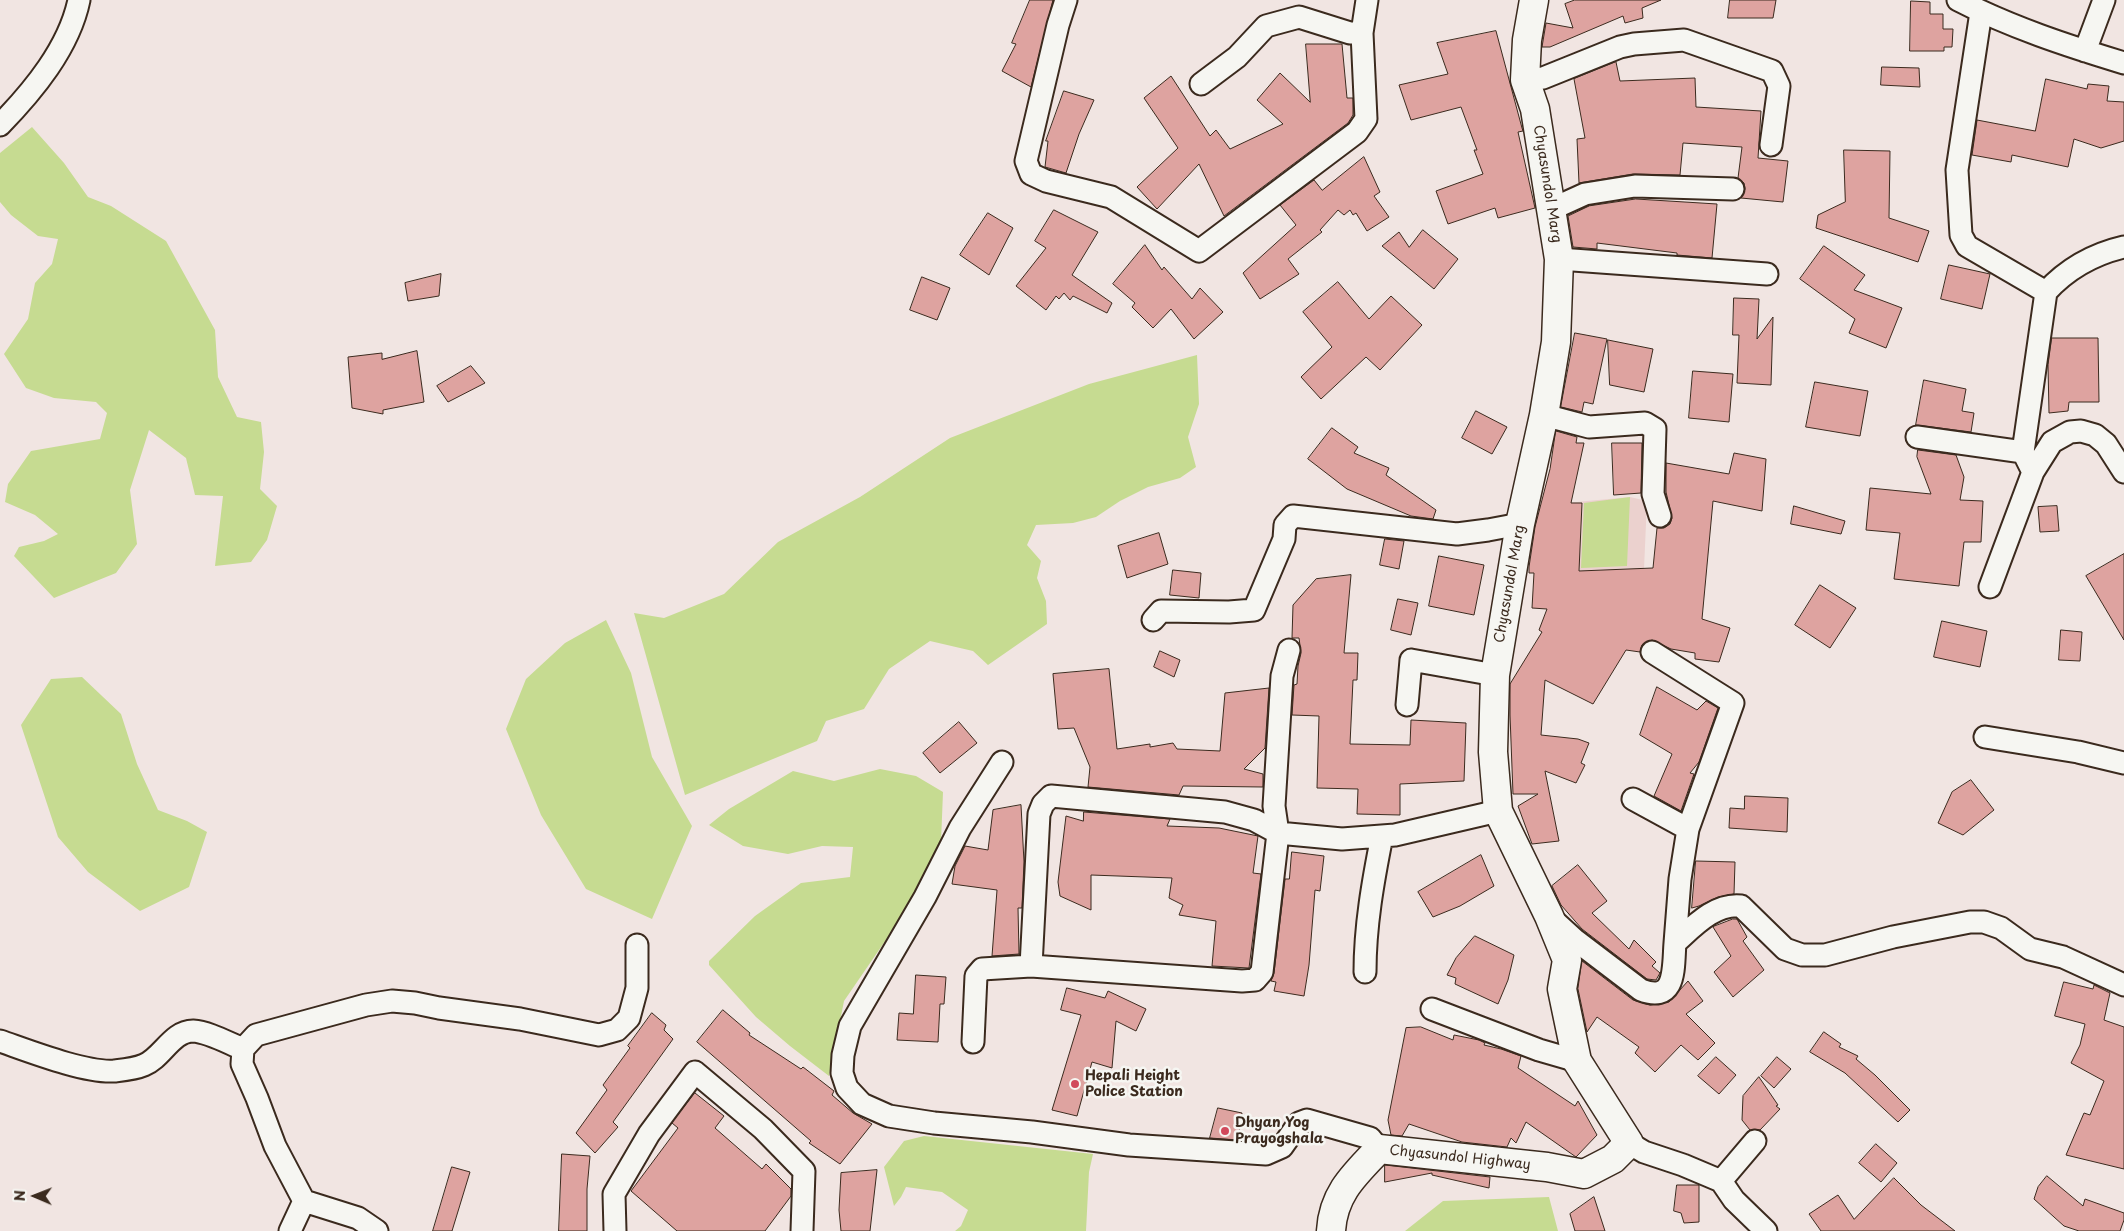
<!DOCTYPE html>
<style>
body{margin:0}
#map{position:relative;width:2124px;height:1231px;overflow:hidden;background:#f1e5e2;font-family:"Playpen Sans",sans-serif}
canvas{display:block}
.north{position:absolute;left:10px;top:1171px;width:50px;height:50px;-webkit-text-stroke:4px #f6f6f2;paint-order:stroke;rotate:271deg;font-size:14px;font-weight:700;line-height:20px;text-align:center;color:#3b2a1e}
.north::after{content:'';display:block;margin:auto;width:18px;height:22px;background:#3b2a1e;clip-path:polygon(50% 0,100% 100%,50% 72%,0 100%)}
</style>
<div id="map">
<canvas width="2124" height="1231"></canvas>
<div class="north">N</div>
</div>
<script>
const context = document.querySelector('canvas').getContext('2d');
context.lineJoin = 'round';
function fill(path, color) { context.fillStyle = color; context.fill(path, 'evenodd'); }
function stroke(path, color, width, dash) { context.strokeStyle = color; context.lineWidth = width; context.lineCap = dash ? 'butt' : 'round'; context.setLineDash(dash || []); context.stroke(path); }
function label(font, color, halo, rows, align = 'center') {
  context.font = font + ' "Playpen Sans",sans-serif'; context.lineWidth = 5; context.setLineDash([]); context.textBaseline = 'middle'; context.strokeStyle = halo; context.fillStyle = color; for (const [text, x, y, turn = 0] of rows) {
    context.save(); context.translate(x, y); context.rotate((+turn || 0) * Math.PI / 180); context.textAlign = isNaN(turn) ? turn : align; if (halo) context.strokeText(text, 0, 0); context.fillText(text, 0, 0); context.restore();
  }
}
fill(new Path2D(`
 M 1630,497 L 1647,501 L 1644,569 L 1578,607 L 1560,532 L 1532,531 L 1534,506 Z`), '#ebd1ce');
fill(new Path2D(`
 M 32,127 L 64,163 L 88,197 L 111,206 L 166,241 L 215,330 L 218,377 L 237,417 L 261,422 L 264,452 L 260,489 L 277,506 L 267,540 L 251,562 L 215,566 L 223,496 L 195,495 L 186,458 L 149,430 L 130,490 L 137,544 L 116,573 L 54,598 L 14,556 L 19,547 L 44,541 L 58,534 L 35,515 L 5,502 L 8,484 L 31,451 L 100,439 L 107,413 L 96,402 L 54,398 L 26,388 L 4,354 L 28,319 L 35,283 L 52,264 L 58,239 L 38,236 L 11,215 L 0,202 L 0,153 Z
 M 1197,355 L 1199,404 L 1188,437 L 1196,467 L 1180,478 L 1148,487 L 1120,501 L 1096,517 L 1073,523 L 1036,525 L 1027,545 L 1041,561 L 1037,578 L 1046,601 L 1047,624 L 988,665 L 973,651 L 930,641 L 889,669 L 864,709 L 826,721 L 817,741 L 685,795 L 634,613 L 664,618 L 724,594 L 778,542 L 860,497 L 950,438 L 1089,384 Z
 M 1630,497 L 1627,566 L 1581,568 L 1584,503 Z
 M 606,620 L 631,673 L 652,757 L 692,826 L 652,919 L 586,889 L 541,815 L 506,729 L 526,679 L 565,643 Z
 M 82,677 L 121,714 L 137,764 L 158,810 L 187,821 L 207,832 L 189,887 L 140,911 L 88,872 L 58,837 L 21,725 L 51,679 Z
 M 880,769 L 916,776 L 943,792 L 941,842 L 922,896 L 892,931 L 844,1001 L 829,1076 L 790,1046 L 756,1017 L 709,965 L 709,961 L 755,916 L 801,883 L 850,877 L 853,847 L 822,846 L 788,854 L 743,846 L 709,825 L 729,809 L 793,771 L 834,781 Z
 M 924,1136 L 1093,1154 L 1089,1172 L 1086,1231 L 955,1231 L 961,1226 L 968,1210 L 942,1192 L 906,1187 L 901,1197 L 894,1206 L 884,1167 L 904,1141 Z
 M 1549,1197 L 1558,1231 L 1405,1231 L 1443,1201 Z`), '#c6db91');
const building = new Path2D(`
 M 1030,0 L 1053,0 L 1031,87 L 1002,71 L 1016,44 L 1012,43 Z
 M 1575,0 L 1661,0 L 1642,8 L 1643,18 L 1625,23 L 1623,16 L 1550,47 L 1542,47 L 1546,23 L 1573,28 L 1565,4 Z
 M 1730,0 L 1776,0 L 1773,18 L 1728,18 Z
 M 1911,1 L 1930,2 L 1930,14 L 1943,14 L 1943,29 L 1953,29 L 1952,47 L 1944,47 L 1944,51 L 1910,51 Z
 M 1496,31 L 1522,128 L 1523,131 L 1518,132 L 1535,208 L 1498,218 L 1495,208 L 1448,224 L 1436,191 L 1483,174 L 1474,150 L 1477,150 L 1461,107 L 1411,120 L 1399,85 L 1448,74 L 1437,43 Z
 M 1306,44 L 1342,44 L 1347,98 L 1353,98 L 1353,115 L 1348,123 L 1224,216 L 1199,164 L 1157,209 L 1137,187 L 1178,148 L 1144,98 L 1171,76 L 1210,136 L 1216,130 L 1230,149 L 1283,124 L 1257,100 L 1280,73 L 1310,102 Z
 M 1616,62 L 1620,81 L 1695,78 L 1696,107 L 1761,111 L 1758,158 L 1788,161 L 1783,202 L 1741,198 L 1745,189 L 1744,183 L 1738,178 L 1742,147 L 1683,143 L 1680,175 L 1633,174 L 1579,183 L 1577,139 L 1585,138 L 1574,79 Z
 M 1882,67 L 1919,68 L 1920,87 L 1881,85 Z
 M 2046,79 L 2087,89 L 2088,84 L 2109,86 L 2107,101 L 2124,102 L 2124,141 L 2101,148 L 2074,139 L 2068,167 L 2012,155 L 2011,162 L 1972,155 L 1977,120 L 2035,131 Z
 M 1064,91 L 1094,100 L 1079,134 L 1066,173 L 1045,167 L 1048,141 L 1046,141 Z
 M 1844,150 L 1890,151 L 1889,218 L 1929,231 L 1918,262 L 1816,228 L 1818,215 L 1845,202 Z
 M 1364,157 L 1380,192 L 1374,196 L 1389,217 L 1367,231 L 1356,213 L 1353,215 L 1350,210 L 1344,215 L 1338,210 L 1320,230 L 1322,232 L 1288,259 L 1299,274 L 1260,299 L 1243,273 L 1296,225 L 1280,205 L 1314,180 L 1322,190 Z
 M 1636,199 L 1717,204 L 1712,258 L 1677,255 L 1677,253 L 1597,243 L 1597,249 L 1573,247 L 1568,216 L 1589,206 Z
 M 1054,210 L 1098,232 L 1072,275 L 1112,303 L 1107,313 L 1073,296 L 1070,300 L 1064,293 L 1059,299 L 1056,296 L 1046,310 L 1016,286 L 1046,248 L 1035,241 Z
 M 988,213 L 1013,228 L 989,275 L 960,255 Z
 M 1423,230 L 1458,259 L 1434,289 L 1382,246 L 1399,232 L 1409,247 Z
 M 1145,245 L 1162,270 L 1164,267 L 1192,299 L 1200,288 L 1223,312 L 1194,339 L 1171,309 L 1153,328 L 1132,307 L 1135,303 L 1113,284 Z
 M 1824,246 L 1865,275 L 1854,290 L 1902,308 L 1886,348 L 1849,333 L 1855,319 L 1800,279 Z
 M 1949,265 L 1990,274 L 1982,309 L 1941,299 Z
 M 441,274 L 439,296 L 408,301 L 405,283 Z
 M 922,277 L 950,288 L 937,320 L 910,310 Z
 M 1338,282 L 1369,319 L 1391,296 L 1422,325 L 1380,370 L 1366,357 L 1321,399 L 1301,377 L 1332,347 L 1303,312 Z
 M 1734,298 L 1759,299 L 1757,339 L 1773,317 L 1771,385 L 1737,383 L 1739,335 L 1733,335 Z
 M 1575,333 L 1607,339 L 1593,404 L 1584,402 L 1582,412 L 1561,407 Z
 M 2052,338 L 2098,338 L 2099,402 L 2069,402 L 2068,411 L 2049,413 L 2048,365 Z
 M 1608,340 L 1653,349 L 1644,392 L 1610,385 Z
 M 417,351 L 424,402 L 383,410 L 383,414 L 352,408 L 348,357 L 382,353 L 382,359 Z
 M 471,366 L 485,383 L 448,402 L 437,386 Z
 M 1693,371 L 1733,374 L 1729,422 L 1689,418 Z
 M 1924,380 L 1966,389 L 1962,411 L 1974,413 L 1971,432 L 1916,425 Z
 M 1815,382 L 1868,391 L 1860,436 L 1806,427 Z
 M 1476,411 L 1507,427 L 1492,454 L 1462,438 Z
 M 1332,428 L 1358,447 L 1354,453 L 1389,468 L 1386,475 L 1436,510 L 1433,519 L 1411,516 L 1347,489 L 1308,459 Z
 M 1556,431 L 1577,437 L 1576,443 L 1584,443 L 1571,503 L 1582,503 L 1579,571 L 1653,568 L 1657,528 L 1664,528 L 1670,524 L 1672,518 L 1666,492 L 1666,463 L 1729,474 L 1734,453 L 1766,459 L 1762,511 L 1713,501 L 1702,619 L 1730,628 L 1719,662 L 1695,659 L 1695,653 L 1671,649 L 1652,640 L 1642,645 L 1640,652 L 1626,650 L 1593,704 L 1545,680 L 1541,735 L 1578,739 L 1589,743 L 1581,763 L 1585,765 L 1576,783 L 1545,771 L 1559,841 L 1532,844 L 1518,806 L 1538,794 L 1513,794 L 1510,715 L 1510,684 L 1542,632 L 1539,630 L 1547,609 L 1532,608 L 1534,573 L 1529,573 L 1529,567 L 1535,527 L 1550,469 Z
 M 1612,443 L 1642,443 L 1641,493 L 1614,495 Z
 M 1918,450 L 1956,455 L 1964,477 L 1960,500 L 1983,501 L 1981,542 L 1964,542 L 1959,586 L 1894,579 L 1900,533 L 1866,530 L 1870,488 L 1931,494 L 1917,457 Z
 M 1794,506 L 1845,521 L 1841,534 L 1791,524 Z
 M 2057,506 L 2059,531 L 2040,532 L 2038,507 Z
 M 1159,533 L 1168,564 L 1127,578 L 1118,546 Z
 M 1385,539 L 1404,541 L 1399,569 L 1380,565 Z
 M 2124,554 L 2124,640 L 2086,576 Z
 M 1439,556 L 1484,565 L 1474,615 L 1429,606 Z
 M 1173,570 L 1201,573 L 1199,598 L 1170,595 Z
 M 1351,575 L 1344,653 L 1358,653 L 1357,680 L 1353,680 L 1350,744 L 1410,745 L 1411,720 L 1466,723 L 1464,781 L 1400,784 L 1400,815 L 1357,814 L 1358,789 L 1317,788 L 1319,716 L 1292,715 L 1294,685 L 1297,684 L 1298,666 L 1301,653 L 1299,638 L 1292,638 L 1293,605 L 1316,579 Z
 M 1820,585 L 1856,608 L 1830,648 L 1795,625 Z
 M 1398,599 L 1418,603 L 1411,635 L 1391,630 Z
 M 1942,621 L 1987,631 L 1980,667 L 1934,657 Z
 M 2061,630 L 2082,632 L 2080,661 L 2059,660 Z
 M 1160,651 L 1180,660 L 1174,677 L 1154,667 Z
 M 1109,669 L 1117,749 L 1150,744 L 1150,747 L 1173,743 L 1177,749 L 1220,751 L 1225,693 L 1269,688 L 1265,748 L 1244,769 L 1263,774 L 1263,787 L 1183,786 L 1179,795 L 1088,787 L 1090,767 L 1074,728 L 1058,729 L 1053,674 Z
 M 1657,687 L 1697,710 L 1706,701 L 1718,708 L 1699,762 L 1690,773 L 1694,774 L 1681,811 L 1654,796 L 1672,754 L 1640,735 Z
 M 959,722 L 977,743 L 940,773 L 923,753 Z
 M 1971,780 L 1994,810 L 1963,835 L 1938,823 L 1952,792 Z
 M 1745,796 L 1788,798 L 1787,832 L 1729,828 L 1730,808 L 1744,809 Z
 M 1021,805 L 1024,862 L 1022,908 L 1018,908 L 1019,954 L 992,956 L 997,890 L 952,884 L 955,866 L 965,846 L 988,850 L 993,810 Z
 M 1084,812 L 1170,819 L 1167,826 L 1219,828 L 1258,836 L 1253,873 L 1261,874 L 1249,968 L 1212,966 L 1216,921 L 1179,915 L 1183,905 L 1169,898 L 1172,878 L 1091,875 L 1091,910 L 1060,896 L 1058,882 L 1066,816 L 1083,821 Z
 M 1292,852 L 1324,856 L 1320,891 L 1315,890 L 1309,965 L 1304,996 L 1274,991 L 1276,982 L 1271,981 L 1274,973 L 1285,879 L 1289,879 Z
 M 1481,855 L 1494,886 L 1460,906 L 1433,917 L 1418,892 Z
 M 1696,861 L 1735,862 L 1734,894 L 1718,897 L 1699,906 L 1692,908 Z
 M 1578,865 L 1607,901 L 1592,913 L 1629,949 L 1634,940 L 1656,962 L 1652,966 L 1660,973 L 1656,980 L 1647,979 L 1582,929 L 1561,905 L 1552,886 Z
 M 1733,919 L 1737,919 L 1747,937 L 1743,941 L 1764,970 L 1733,997 L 1714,972 L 1731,956 L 1713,927 Z
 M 1475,936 L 1514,955 L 1508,980 L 1498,1004 L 1455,984 L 1456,978 L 1447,975 L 1456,958 Z
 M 1582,961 L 1633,1000 L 1650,1005 L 1669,1002 L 1688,981 L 1703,1001 L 1686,1014 L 1715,1043 L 1698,1060 L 1681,1045 L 1655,1072 L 1635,1053 L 1639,1047 L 1597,1017 L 1587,1032 L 1578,989 Z
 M 916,975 L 946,977 L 944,1004 L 940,1004 L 938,1042 L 897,1040 L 899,1013 L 913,1014 Z
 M 2064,982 L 2093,989 L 2094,985 L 2110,993 L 2104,1020 L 2124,1027 L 2124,1169 L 2066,1155 L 2084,1113 L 2090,1115 L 2104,1081 L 2071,1063 L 2080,1045 L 2085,1024 L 2055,1016 Z
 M 1067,988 L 1105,998 L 1108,991 L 1146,1009 L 1136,1031 L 1116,1021 L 1112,1068 L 1092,1062 L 1077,1116 L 1052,1110 L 1081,1015 L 1061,1010 Z
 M 723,1010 L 750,1033 L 749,1035 L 801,1069 L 803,1067 L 834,1091 L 832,1095 L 853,1113 L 872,1124 L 840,1164 L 809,1143 L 811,1141 L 697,1042 Z
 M 652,1013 L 666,1025 L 664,1030 L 673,1039 L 613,1122 L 618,1127 L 595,1153 L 576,1133 L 607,1090 L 603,1085 L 630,1048 L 628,1046 Z
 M 1421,1027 L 1453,1040 L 1454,1035 L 1479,1040 L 1485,1043 L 1484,1045 L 1501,1049 L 1521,1056 L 1518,1068 L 1575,1106 L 1578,1101 L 1597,1135 L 1576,1157 L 1526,1122 L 1516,1143 L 1511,1138 L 1507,1147 L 1462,1142 L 1409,1124 L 1402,1136 L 1391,1135 L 1388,1120 L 1406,1028 Z
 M 1824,1032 L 1841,1044 L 1839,1047 L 1858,1056 L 1856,1059 L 1875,1075 L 1910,1110 L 1898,1122 L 1845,1073 L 1810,1052 Z
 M 1716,1057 L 1736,1075 L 1719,1094 L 1698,1076 Z
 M 1777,1057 L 1791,1069 L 1774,1088 L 1761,1076 Z
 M 1759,1077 L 1778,1105 L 1776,1106 L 1780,1109 L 1760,1130 L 1750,1130 L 1742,1120 L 1743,1096 Z
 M 695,1093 L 724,1116 L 715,1128 L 762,1169 L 766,1164 L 791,1189 L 791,1196 L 765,1231 L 677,1231 L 631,1191 L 678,1128 L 672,1123 Z
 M 1218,1108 L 1242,1113 L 1238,1140 L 1210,1138 Z
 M 1876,1144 L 1897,1163 L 1881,1182 L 1859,1163 Z
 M 562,1154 L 590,1156 L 587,1189 L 587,1231 L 559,1231 Z
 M 1385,1165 L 1490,1177 L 1489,1188 L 1432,1175 L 1432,1173 L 1385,1182 Z
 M 452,1167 L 470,1172 L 452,1231 L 433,1231 Z
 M 877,1170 L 870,1231 L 841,1231 L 839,1210 L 841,1173 Z
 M 2047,1176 L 2083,1206 L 2085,1199 L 2124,1213 L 2124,1220 L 2120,1231 L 2079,1231 L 2064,1226 L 2034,1199 L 2038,1187 Z
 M 1894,1178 L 1921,1205 L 1955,1231 L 1821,1231 L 1809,1214 L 1838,1195 L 1854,1219 Z
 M 1677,1185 L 1699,1185 L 1699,1222 L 1684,1223 L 1681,1213 L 1674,1211 Z
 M 1594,1197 L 1605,1231 L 1575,1231 L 1570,1214 Z`);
fill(building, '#dea3a0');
stroke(building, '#3b2a1e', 1);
const street = new Path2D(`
 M 1066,0 L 1058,25 L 1026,161 L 1031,174 L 1046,181 L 1111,197 L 1199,251 L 1357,132 L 1366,119 L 1362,33 L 1367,0
 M 1958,0 C 2010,27 2068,46 2124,63
 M 1981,12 L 1957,170 L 1961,235 L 1967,246 L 2046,292 C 2067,269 2094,254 2124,247
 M 2085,51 L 2104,0
 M 1525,80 L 1543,78 L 1620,47 L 1634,44 L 1684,40 L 1772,71 L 1779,86 L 1771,145
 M 1201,84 L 1237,57 L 1266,26 L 1299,17 L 1350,33 L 1362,33
 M 0,125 C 33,91 69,48 79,0
 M 1552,209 L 1585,194 L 1635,186 L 1733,189
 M 1559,259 L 1767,274
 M 1544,415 L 1589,427 L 1645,423 L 1655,429 L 1653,494 L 1660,516
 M 1917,437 L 2023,452
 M 2033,472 L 2023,452 L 2046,292
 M 1990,587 L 2033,472 L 2052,442 L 2070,432 L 2081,431 L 2095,435 L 2106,444 L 2124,472
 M 1153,620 L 1161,611 L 1229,612 L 1254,610 L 1284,539 L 1285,525 L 1293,516 L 1457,534 L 1488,530 L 1520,524
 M 1289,650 L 1282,676 L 1274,806 L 1278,833 L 1342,839 L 1395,835 L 1498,811
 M 1652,652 L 1733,703 L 1688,829
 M 1407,705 L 1411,660 L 1495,675
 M 1985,737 L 2078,752 L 2124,763
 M 1002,762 L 960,828 L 925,897 L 850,1026 L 843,1055 L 842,1073 L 847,1088 L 862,1104 L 889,1116 L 934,1123 L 1032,1132 L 1129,1145 L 1266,1154 L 1282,1147 L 1299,1123 L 1307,1120 L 1370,1138 L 1379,1149
 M 1633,799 L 1688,829 L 1680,879 L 1675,943
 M 1551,918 L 1574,939 L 1641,990 C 1677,1004 1673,967 1675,943 C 1694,926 1715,903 1741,906 L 1785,949 L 1802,955 L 1825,955 L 1893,937 L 1970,922 L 1984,922 L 2001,928 L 2030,949 L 2063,957 L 2124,985
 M 1365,972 C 1365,926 1373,881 1382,836
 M 1432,1009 L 1539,1050 L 1577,1061
 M 0,1041 C 29,1051 85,1073 114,1071 C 123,1070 135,1069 144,1065 C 162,1058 172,1031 193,1031 C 209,1032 228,1043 243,1049
 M 973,1042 L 976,976 L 982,969 L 1031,966 L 1242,981 L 1255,980 L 1262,972 L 1278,833 L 1254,820 L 1225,812 L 1051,796 L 1043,804 L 1039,814 L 1031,966
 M 1629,1143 L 1644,1152 L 1683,1165 L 1721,1181 L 1734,1200 L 1766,1231
 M 1721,1181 L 1755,1141
 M 290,1231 L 304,1201
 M 377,1231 L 358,1218 L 304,1201 L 275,1146 L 257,1098 L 242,1064 L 243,1049 L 256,1035 L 366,1005 L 392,1001 L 415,1003 L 439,1008 L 520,1019 L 599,1035 L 617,1030 L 629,1018 L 637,988 L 637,945
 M 615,1231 L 614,1194 L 649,1134 L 695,1072 L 763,1129 L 804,1171 L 802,1231`);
const secondary = new Path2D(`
 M 1331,1231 C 1333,1194 1354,1175 1379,1149 L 1547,1167 L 1584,1174 L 1613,1159 L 1629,1143 L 1577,1061 L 1562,989 L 1567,960 L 1549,916 L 1498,811 L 1493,752 L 1495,675 L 1520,524 L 1544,415 L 1556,342 L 1559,259 L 1535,109 L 1525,80 L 1527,40 L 1534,0`);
stroke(street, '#3b2a1e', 25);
stroke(secondary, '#3b2a1e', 31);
stroke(street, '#f6f6f2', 21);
stroke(secondary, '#f6f6f2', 28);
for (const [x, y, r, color] of [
 [1075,1084,5,"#d1495b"],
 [1225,1131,5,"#d1495b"]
]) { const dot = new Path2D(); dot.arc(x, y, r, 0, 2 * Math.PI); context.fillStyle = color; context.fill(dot); stroke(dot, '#f6f6f2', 2); }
label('14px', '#3b2a1e', '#f6f6f2', [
 ["Chyasundol Marg",1547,184,81],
 ["Chyasundol Marg",1510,584,-80],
 ["Chyasundol Highway",1460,1158,6]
]);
label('bold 14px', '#3b2a1e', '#f6f6f2', [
 ["Hepali Height",1085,1076],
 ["Police Station",1085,1092],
 ["Dhyan Yog",1235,1123],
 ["Prayogshala",1235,1139]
], 'left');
</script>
